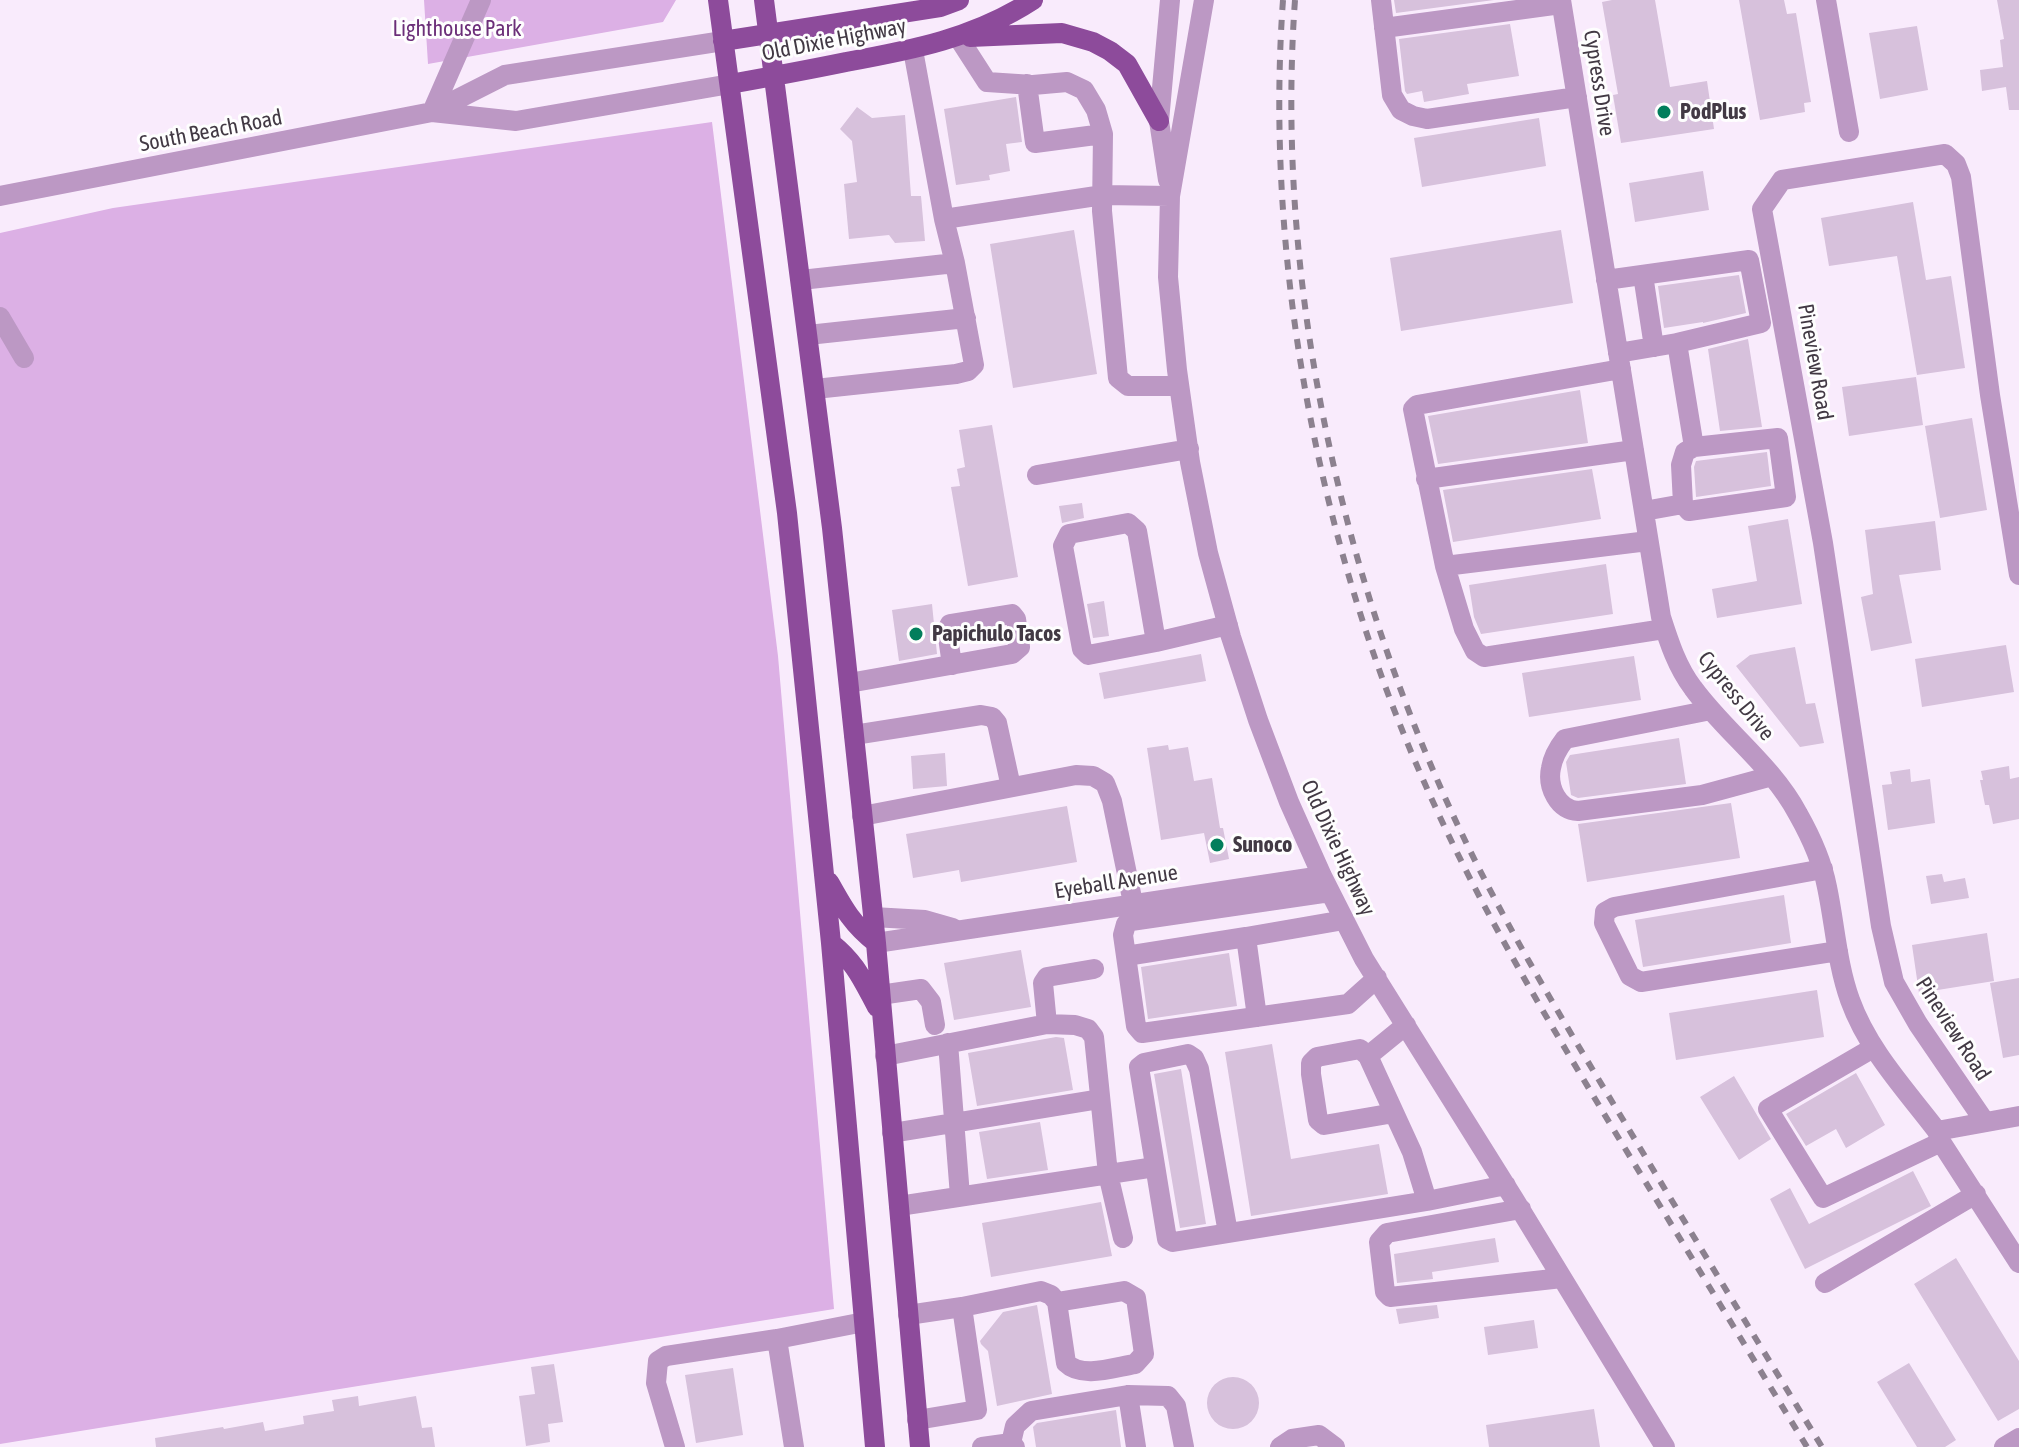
<!DOCTYPE html>
<style>
body{margin:0}
canvas{display:block;background:#f9ebfc}
</style>
<canvas width="2019" height="1447"></canvas>
<script>
const context = document.querySelector('canvas').getContext('2d');
context.lineJoin = 'round';
function fill(path, color) { context.fillStyle = color; context.fill(path, 'evenodd'); }
function stroke(path, color, width, dash) { context.strokeStyle = color; context.lineWidth = width; context.lineCap = dash ? 'butt' : 'round'; context.setLineDash(dash || []); context.stroke(path); }
function label(font, color, halo, rows, align = 'center') {
  context.font = font + ' "Asap Condensed",sans-serif'; context.lineWidth = 6; context.setLineDash([]); context.textBaseline = 'middle'; context.strokeStyle = halo; context.fillStyle = color; for (const [text, x, y, turn = 0] of rows) {
    context.save(); context.translate(x, y); context.rotate((+turn || 0) * Math.PI / 180); context.textAlign = isNaN(turn) ? turn : align; if (halo) context.strokeText(text, 0, 0); context.fillText(text, 0, 0); context.restore();
  }
}
fill(new Path2D(`
 M 424,0 L 676,0 L 663,22 L 428,64 Z
 M 712,122 L 778,656 L 834,1309 L 0,1444 L 0,233 L 113,208 Z`), '#dcb0e5');
fill(new Path2D(`
 M 1394,0 L 1494,0 L 1396,13 Z
 M 1612,0 L 1655,0 L 1670,87 L 1707,81 L 1714,129 L 1621,143 L 1613,95 L 1618,94 L 1602,2 Z
 M 1739,0 L 1784,0 L 1787,14 L 1796,13 L 1811,102 L 1804,103 L 1805,112 L 1760,120 Z
 M 1997,0 L 2019,0 L 2019,110 L 2009,110 L 2006,87 L 1982,91 L 1980,70 L 2003,67 L 2000,40 L 2004,39 Z
 M 1510,24 L 1519,76 L 1467,84 L 1469,94 L 1424,102 L 1422,91 L 1407,94 L 1405,91 L 1399,39 Z
 M 1917,26 L 1928,90 L 1880,99 L 1869,33 Z
 M 1016,97 L 1022,142 L 1006,144 L 1010,171 L 989,175 L 990,180 L 956,185 L 944,109 Z
 M 857,107 L 872,118 L 905,115 L 911,196 L 921,196 L 925,241 L 895,243 L 889,235 L 849,239 L 844,184 L 857,182 L 852,141 L 840,129 Z
 M 1539,118 L 1546,166 L 1422,187 L 1414,138 Z
 M 1703,171 L 1709,210 L 1635,222 L 1629,183 Z
 M 1913,202 L 1926,280 L 1951,276 L 1965,368 L 1917,375 L 1897,256 L 1829,266 L 1821,218 Z
 M 1074,230 L 1097,374 L 1013,388 L 990,244 Z
 M 1561,230 L 1573,303 L 1401,331 L 1390,258 Z
 M 1739,275 L 1746,313 L 1703,323 L 1703,322 L 1664,328 L 1658,286 Z
 M 1748,339 L 1762,427 L 1720,431 L 1708,349 Z
 M 1916,377 L 1923,425 L 1849,436 L 1842,387 Z
 M 1580,390 L 1588,443 L 1438,464 L 1428,416 Z
 M 1972,418 L 1987,510 L 1940,518 L 1925,426 Z
 M 992,425 L 1018,577 L 968,586 L 951,487 L 960,486 L 957,469 L 965,467 L 959,430 Z
 M 1767,452 L 1771,486 L 1696,497 L 1694,467 L 1696,461 Z
 M 1592,469 L 1601,519 L 1453,542 L 1443,490 Z
 M 1082,503 L 1084,518 L 1062,523 L 1059,506 Z
 M 1788,519 L 1802,604 L 1717,618 L 1712,589 L 1757,581 L 1748,526 Z
 M 1935,521 L 1941,570 L 1899,575 L 1912,643 L 1871,651 L 1861,597 L 1873,594 L 1865,530 Z
 M 1606,564 L 1613,614 L 1481,634 L 1474,617 L 1469,585 Z
 M 1104,601 L 1109,636 L 1093,638 L 1087,604 Z
 M 932,604 L 937,654 L 899,661 L 892,610 Z
 M 2006,645 L 2014,692 L 1922,707 L 1915,659 Z
 M 1795,647 L 1806,704 L 1815,703 L 1824,743 L 1800,747 L 1736,666 L 1750,655 Z
 M 1201,654 L 1206,681 L 1104,699 L 1099,673 Z
 M 1634,656 L 1641,700 L 1529,717 L 1522,673 Z
 M 1679,738 L 1686,784 L 1578,798 L 1571,795 L 1566,762 L 1570,755 Z
 M 1168,745 L 1169,750 L 1188,747 L 1194,781 L 1212,778 L 1220,828 L 1223,828 L 1229,859 L 1210,863 L 1204,833 L 1161,840 L 1147,748 Z
 M 945,753 L 947,786 L 913,789 L 911,756 Z
 M 2009,766 L 2010,779 L 2019,777 L 2019,819 L 1993,824 L 1989,805 L 1985,805 L 1980,780 L 1983,780 L 1981,771 Z
 M 1910,769 L 1911,782 L 1930,779 L 1935,823 L 1888,830 L 1882,785 L 1892,784 L 1890,772 Z
 M 1731,803 L 1740,858 L 1587,882 L 1578,824 Z
 M 1067,806 L 1077,862 L 961,882 L 959,870 L 913,878 L 906,834 Z
 M 1942,874 L 1944,882 L 1965,878 L 1969,898 L 1931,904 L 1926,876 Z
 M 1784,895 L 1791,943 L 1643,967 L 1635,920 Z
 M 1987,933 L 1994,981 L 1919,993 L 1912,945 Z
 M 1021,950 L 1031,1007 L 954,1020 L 944,963 Z
 M 1229,953 L 1237,1006 L 1148,1019 L 1141,967 Z
 M 2019,978 L 2019,1055 L 2003,1058 L 1990,983 Z
 M 1817,990 L 1824,1037 L 1676,1060 L 1669,1013 Z
 M 1056,1037 L 1064,1038 L 1073,1090 L 977,1106 L 968,1053 Z
 M 1272,1044 L 1291,1159 L 1379,1144 L 1388,1194 L 1251,1216 L 1225,1052 Z
 M 1181,1069 L 1206,1224 L 1180,1228 L 1154,1074 Z
 M 1856,1073 L 1885,1125 L 1846,1148 L 1836,1129 L 1806,1146 L 1786,1114 Z
 M 1734,1076 L 1771,1139 L 1739,1160 L 1700,1097 Z
 M 1040,1122 L 1048,1170 L 987,1179 L 979,1132 Z
 M 1913,1171 L 1931,1206 L 1805,1269 L 1770,1199 L 1790,1188 L 1809,1224 Z
 M 1101,1202 L 1112,1256 L 991,1277 L 982,1223 Z
 M 1495,1238 L 1499,1262 L 1432,1272 L 1433,1279 L 1397,1283 L 1394,1254 Z
 M 1956,1258 L 2019,1361 L 2019,1409 L 1998,1421 L 1914,1284 Z
 M 1037,1305 L 1052,1394 L 997,1406 L 988,1351 L 981,1344 L 980,1341 L 1003,1312 Z
 M 1437,1305 L 1439,1318 L 1399,1324 L 1396,1309 Z
 M 1534,1320 L 1538,1348 L 1488,1355 L 1484,1327 Z
 M 1909,1363 L 1956,1440 L 1945,1447 L 1917,1447 L 1877,1382 Z
 M 554,1364 L 563,1422 L 548,1424 L 550,1442 L 526,1446 L 519,1396 L 535,1394 L 531,1367 Z
 M 733,1368 L 743,1435 L 696,1443 L 685,1375 Z
 M1207 1403a26 26 0 1 1 52 0a26 26 0 1 1-52 0Z
 M 358,1396 L 359,1406 L 416,1396 L 422,1428 L 432,1427 L 435,1447 L 156,1447 L 155,1438 L 223,1427 L 224,1429 L 263,1422 L 265,1431 L 304,1424 L 303,1416 L 334,1411 L 332,1400 Z
 M 1594,1409 L 1600,1447 L 1489,1447 L 1486,1425 Z
 M 1116,1410 L 1121,1447 L 1036,1447 L 1033,1427 L 1037,1423 Z`), '#d7c1dc');
stroke(new Path2D(`
 M 1204,0 L 1170,196 L 1168,277 L 1177,370 L 1190,462 L 1208,553 L 1231,637 L 1258,720 L 1289,802 L 1322,876 L 1364,959 L 1514,1199 L 1665,1447
 M 1381,0 L 1392,95 L 1401,110 L 1413,116 L 1427,119 L 1577,97
 M 1561,0 L 1661,617 C 1669,642 1677,667 1693,688 C 1725,732 1772,765 1798,814 C 1811,837 1822,861 1827,887 C 1835,925 1837,964 1850,1000 C 1868,1050 1905,1089 1937,1131 L 1941,1142 L 2019,1263
 M 1826,0 L 1849,132
 M 1384,28 L 1561,4
 M 958,37 L 987,82 L 1033,85 L 1067,82 L 1084,90 L 1096,110 L 1103,134 L 1102,211 L 1118,378 L 1128,386 L 1179,386
 M 1027,84 L 1035,143 L 1103,134
 M 432,112 L 516,121 L 730,84
 M 432,112 L 481,0
 M 1168,180 L 1159,121 L 1170,0
 M 0,196 L 432,112 L 505,75 L 723,41
 M 944,219 L 1103,195 L 1170,196
 M 1643,275 L 1654,347
 M 801,280 L 955,263
 M 1606,280 L 1749,260 L 1761,323 L 1677,343
 M 0,317 L 24,358
 M 808,335 L 966,318
 M 1618,353 L 1677,343 L 1694,447 L 1778,438 L 1786,497 L 1689,511 L 1683,504 L 1644,511
 M 1621,369 L 1417,405 L 1413,409 L 1445,566 L 1464,629 L 1475,651 L 1484,657 L 1664,629
 M 815,389 L 956,374 L 968,371 L 974,365 L 955,263 L 944,219 L 913,50
 M 1037,475 L 1189,449
 M 1426,479 L 1634,450
 M 1683,504 L 1681,465 L 1685,452 L 1694,447
 M 1445,566 L 1648,541
 M 1156,642 L 1137,531 L 1128,523 L 1069,534 L 1063,546 L 1082,649 L 1088,655 L 1156,642 L 1228,625
 M 849,683 L 1012,654 L 1020,647 L 1016,619 L 1012,614 L 950,624 L 947,630 L 952,665
 M 1711,710 L 1565,739 C 1558,748 1553,756 1551,768 C 1547,787 1558,810 1578,811 L 1702,795 L 1772,776
 M 854,735 L 981,715 L 992,717 L 997,723 L 1011,787
 M 862,816 L 1076,775 L 1093,776 L 1105,783 L 1112,801 L 1133,903
 M 1823,869 L 1614,907 L 1605,912 L 1604,923 L 1630,976 L 1641,982 L 1838,951
 M 1330,892 L 1131,921 L 1126,924 L 1123,935 L 1136,1026 L 1142,1033 L 1348,1004 L 1377,978
 M 873,917 L 925,920 L 953,928
 M 876,943 L 1322,876
 M 1126,956 L 1246,937
 M 880,995 L 921,989 L 931,1002 L 935,1025
 M 1257,1017 L 1246,937 L 1344,920
 M 1047,1024 L 1043,983 L 1047,977 L 1094,969
 M 948,1043 L 960,1196
 M 1873,1048 L 1768,1109 L 1823,1198 L 1941,1142
 M 885,1056 L 1047,1024 L 1075,1025 L 1088,1029 L 1094,1037 L 1108,1174 L 1123,1238
 M 1368,1056 L 1406,1025
 M 1394,1113 L 1324,1125 L 1318,1120 L 1311,1074 L 1311,1063 L 1317,1057 L 1360,1049 L 1368,1056 L 1412,1152 L 1427,1201
 M 1985,1122 L 1918,1024 L 1894,982 L 1881,926 L 1823,543 L 1762,209 L 1782,180 L 1945,154 L 1956,164 L 1961,177 L 1990,395 L 2019,575
 M 1937,1131 L 2019,1116
 M 892,1133 L 1100,1099
 M 899,1206 L 1155,1167
 M 1521,1209 L 1387,1233 L 1379,1242 L 1385,1292 L 1390,1297 L 1562,1278
 M 1228,1233 L 1199,1069 L 1194,1058 L 1188,1054 L 1144,1063 L 1139,1067 L 1167,1239 L 1173,1242 L 1427,1201 L 1506,1185
 M 1825,1283 L 1976,1194
 M 908,1315 L 962,1307 L 1041,1291 L 1051,1295 L 1057,1302 L 1066,1363 C 1082,1379 1115,1367 1135,1364 L 1144,1354 L 1136,1298 L 1124,1291 L 1057,1302
 M 777,1339 L 794,1447
 M 1128,1395 L 1136,1447
 M 917,1420 L 977,1410 L 962,1307
 M 1011,1443 L 1015,1426 L 1031,1411 L 1128,1395 L 1168,1396 L 1176,1406 L 1184,1447
 M 675,1447 L 656,1383 L 658,1361 L 666,1356 L 777,1339 L 864,1322
 M 982,1447 L 1011,1443 L 1015,1447
 M 1280,1447 L 1292,1439 L 1319,1435 L 1335,1447
 M 2004,1447 L 2019,1438`), '#bc98c4', 20);
stroke(new Path2D(`
 M 718,0 L 787,513 L 831,943 L 875,1447
 M 764,0 L 832,528 L 876,943 L 920,1447
 M 970,37 L 1062,33 L 1093,42 L 1110,51 L 1127,64 L 1159,121
 M 723,41 L 940,7 L 959,0
 M 730,84 C 769,77 807,70 846,62 C 912,50 975,38 1033,0
 M 829,882 C 844,909 852,924 876,943
 M 831,943 C 856,963 862,979 877,1007`), '#8d4b9b', 20);
stroke(new Path2D(`
 M 1283,0 C 1264,260 1319,547 1425,784 C 1479,907 1549,1022 1618,1137 C 1681,1240 1744,1344 1807,1447
 M 1295,0 C 1276,260 1332,539 1436,777 C 1488,898 1557,1011 1625,1123 C 1690,1231 1756,1339 1822,1447`), '#8c818f', 6, [10, 10]);
for (const [x, y, r, color] of [
 [1664,112,8,"#027e5c"],
 [916,634,8,"#027e5c"],
 [1217,845,8,"#027e5c"]
]) { const dot = new Path2D(); dot.arc(x, y, r, 0, 2 * Math.PI); context.fillStyle = color; context.fill(dot); stroke(dot, '#fefefe', 3); }
label('22px', '#6c2f79', '#fefefe', [
 ["Lighthouse Park",457,29]
]);
label('22px', '#423944', '#fefefe', [
 ["Old Dixie Highway",834,40,-11],
 ["Cypress Drive",1599,83,81],
 ["South Beach Road",211,131,-11],
 ["Pineview Road",1815,362,80],
 ["Cypress Drive",1736,696,51],
 ["Old Dixie Highway",1338,848,65],
 ["Eyeball Avenue",1116,882,-9],
 ["Pineview Road",1953,1029,57]
]);
label('bold 22px', '#423944', '#fefefe', [
 ["PodPlus",1680,112],
 ["Papichulo Tacos",932,634],
 ["Sunoco",1233,845]
], 'left');
</script>
